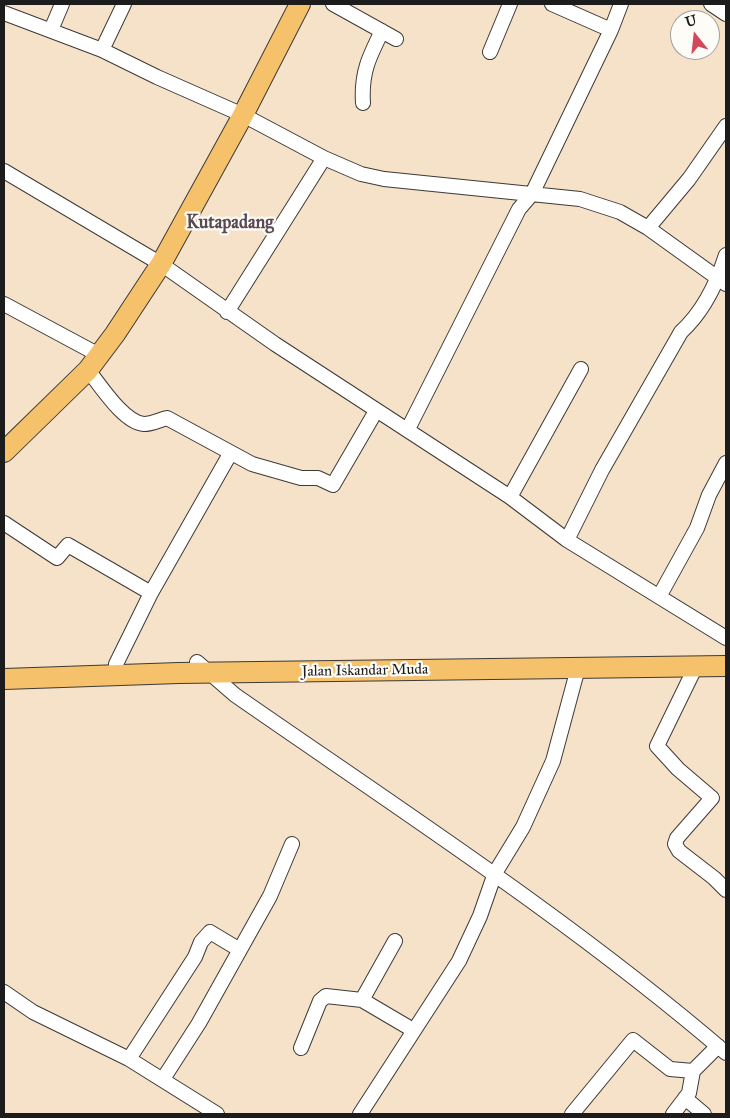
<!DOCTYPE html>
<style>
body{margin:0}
#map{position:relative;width:730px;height:1118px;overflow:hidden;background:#f5e2c9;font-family:"IM FELL Great Primer",serif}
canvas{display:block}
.frame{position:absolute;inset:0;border:5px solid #1c1c1c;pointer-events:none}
.north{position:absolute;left:670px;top:10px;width:50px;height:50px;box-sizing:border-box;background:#fdfcf7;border:1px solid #a3a29f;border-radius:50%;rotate:344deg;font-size:14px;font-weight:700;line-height:20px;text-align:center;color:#1c1c1c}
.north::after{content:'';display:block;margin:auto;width:18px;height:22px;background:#d1495b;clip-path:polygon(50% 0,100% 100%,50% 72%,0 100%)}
</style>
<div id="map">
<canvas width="730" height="1118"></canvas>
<div class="frame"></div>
<div class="north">U</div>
</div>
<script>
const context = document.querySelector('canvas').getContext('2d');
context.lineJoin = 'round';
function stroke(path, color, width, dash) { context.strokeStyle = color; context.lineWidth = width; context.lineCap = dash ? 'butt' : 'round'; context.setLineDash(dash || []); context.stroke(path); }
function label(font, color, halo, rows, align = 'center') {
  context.font = font + ' "IM FELL Great Primer",serif'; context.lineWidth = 4.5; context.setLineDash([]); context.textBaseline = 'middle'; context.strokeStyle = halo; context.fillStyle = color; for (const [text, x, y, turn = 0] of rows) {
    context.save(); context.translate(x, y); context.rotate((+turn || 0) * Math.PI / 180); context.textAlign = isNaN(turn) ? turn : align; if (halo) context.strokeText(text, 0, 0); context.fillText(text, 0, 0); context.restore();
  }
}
const minor = new Path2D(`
 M 333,4 L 396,39
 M 552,4 L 611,30
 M 711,4 L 726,14
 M 4,13 L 102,50 L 157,77 L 243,115 L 324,158 L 361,174 L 384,179 L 580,199 L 620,212 L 648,228 L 726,284
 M 51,30 L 62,4
 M 102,50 L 124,4
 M 490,52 L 510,4
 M 363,103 C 361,73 369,57 382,31
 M 4,171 L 161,264 L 275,344 L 510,497 L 567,540 L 726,638
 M 648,228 L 689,179 L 726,126
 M 4,304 L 99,355
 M 227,312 L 324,158
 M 88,370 C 100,385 124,423 144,424 C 152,424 159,420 167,418 L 252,464 L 301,478 L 318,478 L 333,485 L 376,411
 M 408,429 L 519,209 L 532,194 L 611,30 L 621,4
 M 510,497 L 581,369
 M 4,523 L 57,558 L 68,545 L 151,593
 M 567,540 L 602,470 L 681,332 C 703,312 717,283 726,255
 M 660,595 L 697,528 L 709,495 L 726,463
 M 197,662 L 235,695 C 402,811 572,921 726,1053
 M 116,664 L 151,593 L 230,454
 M 695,668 L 657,746 L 678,769 L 712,798 L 677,838 L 675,844 L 679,851 L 714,878 L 726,890
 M 4,992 L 33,1012 L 129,1059 L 217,1114
 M 362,1000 L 395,941
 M 301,1048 L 320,1001 L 326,996 L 362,1000 L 413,1030
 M 129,1059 L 195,957 L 201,942 L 210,932 L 240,950
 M 163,1079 L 199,1023 L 270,896 L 292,844
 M 685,1098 L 704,1114
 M 360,1114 L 459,961 L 480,916 L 495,873 L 523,827 L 553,761 L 578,668
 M 572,1114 L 633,1040 L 670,1069 L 693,1071
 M 673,1114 L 689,1093 L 693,1071 L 718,1046`);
const highway = new Path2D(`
 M 4,452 L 88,370 L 115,334 L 161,264 L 243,115 L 300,4
 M 4,679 L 179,673 L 726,666`);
stroke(minor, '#3d3a36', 16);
stroke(highway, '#3d3a36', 22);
stroke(minor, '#fff', 14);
stroke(highway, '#f6c16b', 20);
label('15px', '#1c1c1c', '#fdfcf7', [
 ["Jalan Iskandar Muda",365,671,-1]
]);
label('bold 18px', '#5a4852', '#fdfcf7', [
 ["Kutapadang",230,224]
]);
</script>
